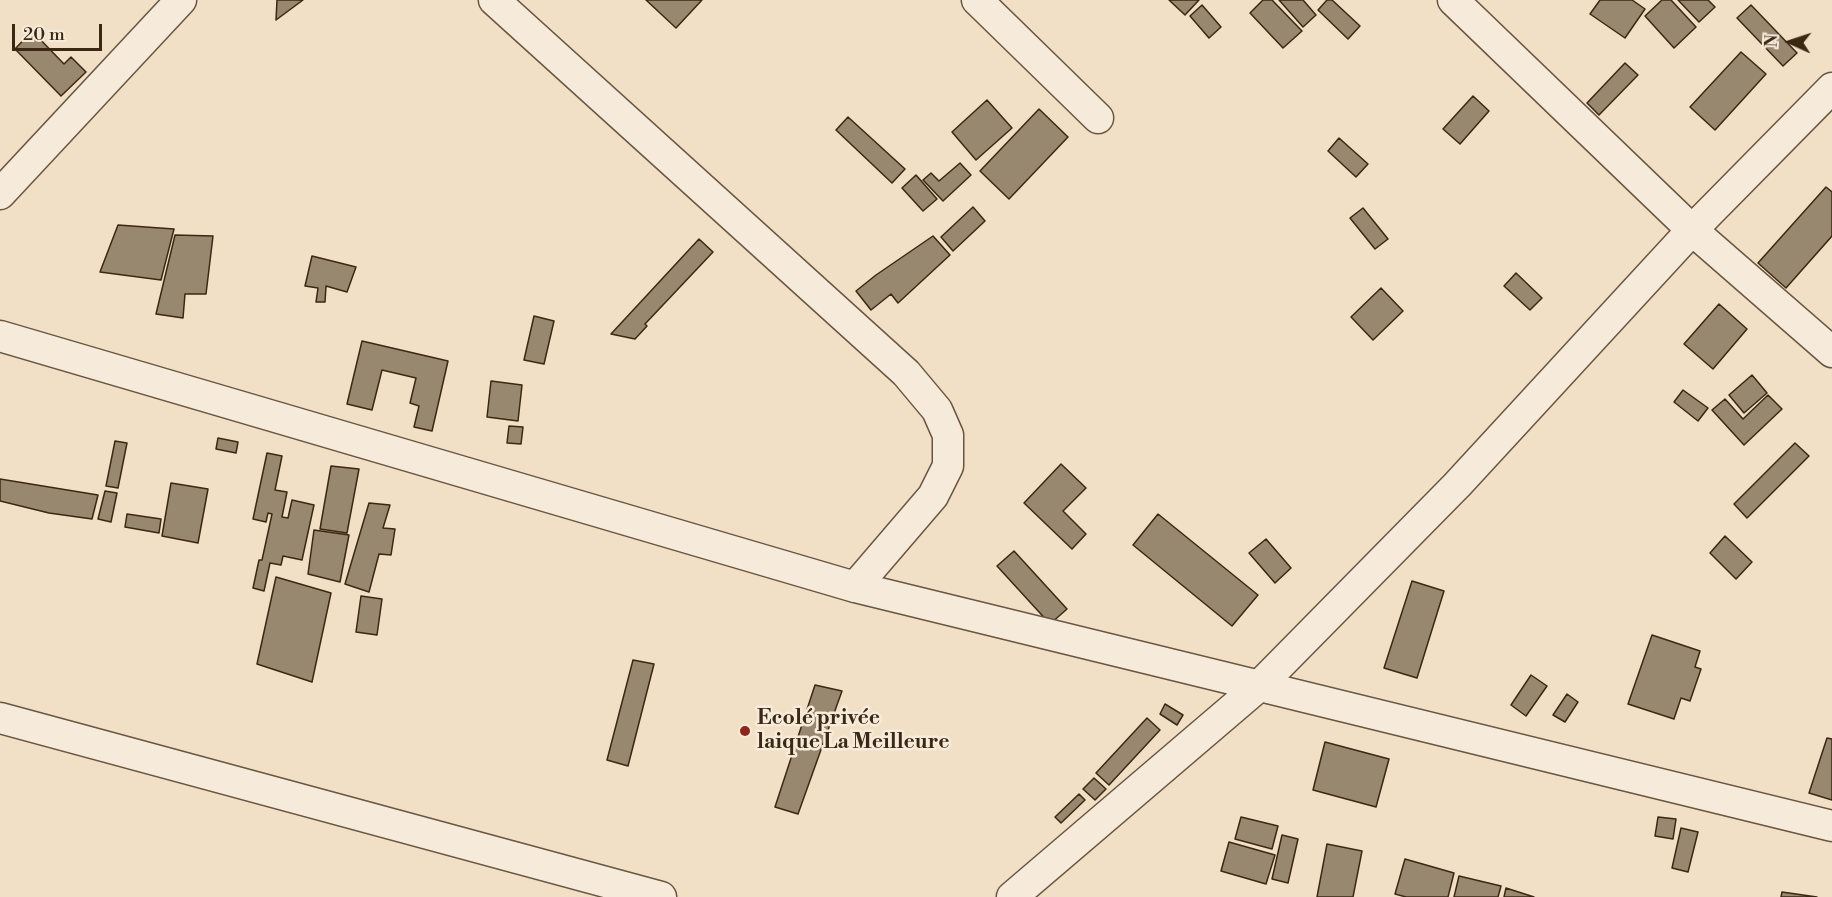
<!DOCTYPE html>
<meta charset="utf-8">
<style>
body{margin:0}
#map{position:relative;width:1832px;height:897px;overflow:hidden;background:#f1e0c6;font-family:"Libre Bodoni",serif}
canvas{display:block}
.north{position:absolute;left:1760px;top:12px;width:60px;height:60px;-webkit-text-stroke:4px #f6ebda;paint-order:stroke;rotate:273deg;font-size:16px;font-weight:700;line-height:24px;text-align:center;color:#3a2813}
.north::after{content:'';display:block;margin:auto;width:21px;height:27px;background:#3a2813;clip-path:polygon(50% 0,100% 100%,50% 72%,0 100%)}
.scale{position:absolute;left:12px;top:24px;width:90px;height:27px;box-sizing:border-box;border:3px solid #3a2813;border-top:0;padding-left:8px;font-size:18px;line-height:21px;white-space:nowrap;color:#3a2813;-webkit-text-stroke:4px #f6ebda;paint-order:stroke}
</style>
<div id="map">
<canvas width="1832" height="897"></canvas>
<div class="north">N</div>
<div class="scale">20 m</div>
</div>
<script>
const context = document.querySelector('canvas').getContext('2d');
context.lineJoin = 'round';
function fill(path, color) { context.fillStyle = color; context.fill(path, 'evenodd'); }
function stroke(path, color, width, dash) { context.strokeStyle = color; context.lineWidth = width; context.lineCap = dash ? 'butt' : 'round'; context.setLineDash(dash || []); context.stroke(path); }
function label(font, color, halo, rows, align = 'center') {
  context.font = font + ' "Libre Bodoni",serif'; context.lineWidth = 5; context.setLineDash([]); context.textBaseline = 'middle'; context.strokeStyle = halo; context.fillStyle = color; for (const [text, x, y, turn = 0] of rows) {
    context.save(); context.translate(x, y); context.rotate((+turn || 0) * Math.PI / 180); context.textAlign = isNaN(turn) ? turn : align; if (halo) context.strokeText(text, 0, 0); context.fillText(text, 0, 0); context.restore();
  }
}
const building = new Path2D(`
 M 277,0 L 303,0 L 276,20 Z
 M 646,0 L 702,0 L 676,28 Z
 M 1169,0 L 1199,0 L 1185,15 Z
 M 1263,0 L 1272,0 L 1302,31 L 1283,48 L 1250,13 Z
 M 1279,0 L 1303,0 L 1316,15 L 1303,27 Z
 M 1327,0 L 1332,0 L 1360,26 L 1348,39 L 1318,10 Z
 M 1600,0 L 1632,0 L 1645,9 L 1625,38 L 1590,14 Z
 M 1662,0 L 1671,0 L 1696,27 L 1674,48 L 1645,16 Z
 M 1678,0 L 1708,0 L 1715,7 L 1699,22 Z
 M 1202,5 L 1221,27 L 1209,38 L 1190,16 Z
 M 1751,5 L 1797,53 L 1783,66 L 1737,18 Z
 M 32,31 L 64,64 L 71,57 L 86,72 L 61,96 L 15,49 Z
 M 1741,52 L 1766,74 L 1715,130 L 1690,107 Z
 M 1625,63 L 1638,75 L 1599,115 L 1587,103 Z
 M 1473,96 L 1489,111 L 1460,144 L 1443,129 Z
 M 987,100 L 1012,128 L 976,160 L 952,132 Z
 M 1039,109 L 1068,137 L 1009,199 L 980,171 Z
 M 848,117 L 905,169 L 892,183 L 836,130 Z
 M 1339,138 L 1368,164 L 1356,177 L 1328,151 Z
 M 960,163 L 971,175 L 943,201 L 923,180 L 931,173 L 939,181 Z
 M 916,175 L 937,199 L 923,211 L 902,188 Z
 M 1826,187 L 1832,192 L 1832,236 L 1786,288 L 1758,263 Z
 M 973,207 L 985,221 L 953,251 L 941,237 Z
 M 1363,208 L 1388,239 L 1375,249 L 1350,218 Z
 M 118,225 L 174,229 L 161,280 L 100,272 Z
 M 175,235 L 213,236 L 206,294 L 185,294 L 183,318 L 156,314 Z
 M 933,236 L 950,255 L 898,303 L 891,294 L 871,310 L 856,291 L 876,275 Z
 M 699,239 L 713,252 L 645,324 L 647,326 L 635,339 L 611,334 Z
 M 312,256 L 356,267 L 347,292 L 326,286 L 325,302 L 316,302 L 318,288 L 305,286 Z
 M 1516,273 L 1542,298 L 1530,310 L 1504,286 Z
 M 1381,288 L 1403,311 L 1373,340 L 1351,317 Z
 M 1719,304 L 1747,329 L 1713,369 L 1684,344 Z
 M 534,316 L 554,321 L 544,364 L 524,360 Z
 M 362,341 L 448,361 L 432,431 L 414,427 L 419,406 L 410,403 L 416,378 L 382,370 L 372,410 L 347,404 Z
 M 1752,375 L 1767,393 L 1744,413 L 1729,395 Z
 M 491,381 L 522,385 L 518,421 L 487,417 Z
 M 1683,390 L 1708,408 L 1698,421 L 1674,402 Z
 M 1768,395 L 1782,409 L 1744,445 L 1712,410 L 1725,399 L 1743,419 Z
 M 509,426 L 523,427 L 521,444 L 507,443 Z
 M 218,438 L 238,442 L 236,453 L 216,449 Z
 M 115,441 L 127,443 L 118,488 L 106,486 Z
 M 1795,443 L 1809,456 L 1747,518 L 1734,504 Z
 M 267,453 L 282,456 L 275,490 L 287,492 L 282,517 L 288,518 L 292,500 L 314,505 L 302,560 L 283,556 L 281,565 L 270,563 L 264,591 L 253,588 L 259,560 L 262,560 L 272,514 L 268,513 L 266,522 L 253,519 Z
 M 1061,464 L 1086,488 L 1063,511 L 1086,534 L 1072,549 L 1024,503 Z
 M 331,466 L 359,469 L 347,533 L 320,529 Z
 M 0,479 L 98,495 L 92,519 L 49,513 L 0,501 Z
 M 171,483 L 208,489 L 198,543 L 162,536 Z
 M 105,491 L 117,493 L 111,522 L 98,519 Z
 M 369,503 L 390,505 L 383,528 L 395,529 L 391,555 L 379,554 L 369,592 L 345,584 Z
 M 127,514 L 161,519 L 159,533 L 125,527 Z
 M 1158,514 L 1258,595 L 1232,626 L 1133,545 Z
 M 314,530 L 349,535 L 340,582 L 308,574 Z
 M 1725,536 L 1752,562 L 1736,579 L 1710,553 Z
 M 1266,539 L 1291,568 L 1275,583 L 1249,553 Z
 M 1014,551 L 1067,609 L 1050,624 L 997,566 Z
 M 276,577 L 331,593 L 312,682 L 257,664 Z
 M 1412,581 L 1444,591 L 1417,678 L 1384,668 Z
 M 361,596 L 382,599 L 377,635 L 356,632 Z
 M 1652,635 L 1700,651 L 1695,667 L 1701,669 L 1690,701 L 1681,698 L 1674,719 L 1628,704 Z
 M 633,660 L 654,664 L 628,766 L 607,760 Z
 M 1531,675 L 1547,686 L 1526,716 L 1511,705 Z
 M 815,685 L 842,691 L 798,814 L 775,807 Z
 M 1567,694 L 1578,702 L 1565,722 L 1553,715 Z
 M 1165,704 L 1183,715 L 1177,725 L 1160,714 Z
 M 1147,718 L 1160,730 L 1109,785 L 1096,773 Z
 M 1827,738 L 1832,739 L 1832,800 L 1809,793 Z
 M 1325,742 L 1389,759 L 1376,807 L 1313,790 Z
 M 1094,778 L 1106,789 L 1095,800 L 1083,789 Z
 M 1079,794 L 1085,800 L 1061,823 L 1055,817 Z
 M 1241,817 L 1278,826 L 1272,849 L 1235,839 Z
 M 1658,817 L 1676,819 L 1673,839 L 1655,836 Z
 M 1681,828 L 1698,832 L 1688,872 L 1672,868 Z
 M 1282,835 L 1298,839 L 1288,883 L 1272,879 Z
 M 1229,842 L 1275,855 L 1266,884 L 1221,871 Z
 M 1327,844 L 1362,851 L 1353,897 L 1317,897 Z
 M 1405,859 L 1454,873 L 1448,897 L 1406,897 L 1395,894 Z
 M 1459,876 L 1501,886 L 1498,897 L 1454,897 Z
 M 1506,888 L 1534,897 L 1504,897 Z
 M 1782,892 L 1817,897 L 1781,897 Z`);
fill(building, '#998870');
stroke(building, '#3a2813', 1.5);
const minor = new Path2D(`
 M 494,0 L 906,373 L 937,410 L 948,435 L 948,466 L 933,496 L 855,587
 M 977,0 L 1098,118
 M 1453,0 L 1692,230 L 1832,352
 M 0,194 L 181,0
 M 0,336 L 855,587 L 1832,826
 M 0,718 L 661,897
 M 1012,897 L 1259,686 L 1457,485 L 1692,230 L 1832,88`);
stroke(minor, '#685640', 33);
stroke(minor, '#f6ebda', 30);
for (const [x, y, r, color] of [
 [745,731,6,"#8f2418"]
]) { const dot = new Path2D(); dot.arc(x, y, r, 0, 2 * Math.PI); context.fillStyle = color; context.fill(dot); stroke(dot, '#f6ebda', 2); }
label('bold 21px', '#3a2813', '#f6ebda', [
 ["Ecolé privée",757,719],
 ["laique La Meilleure",757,743]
], 'left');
</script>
